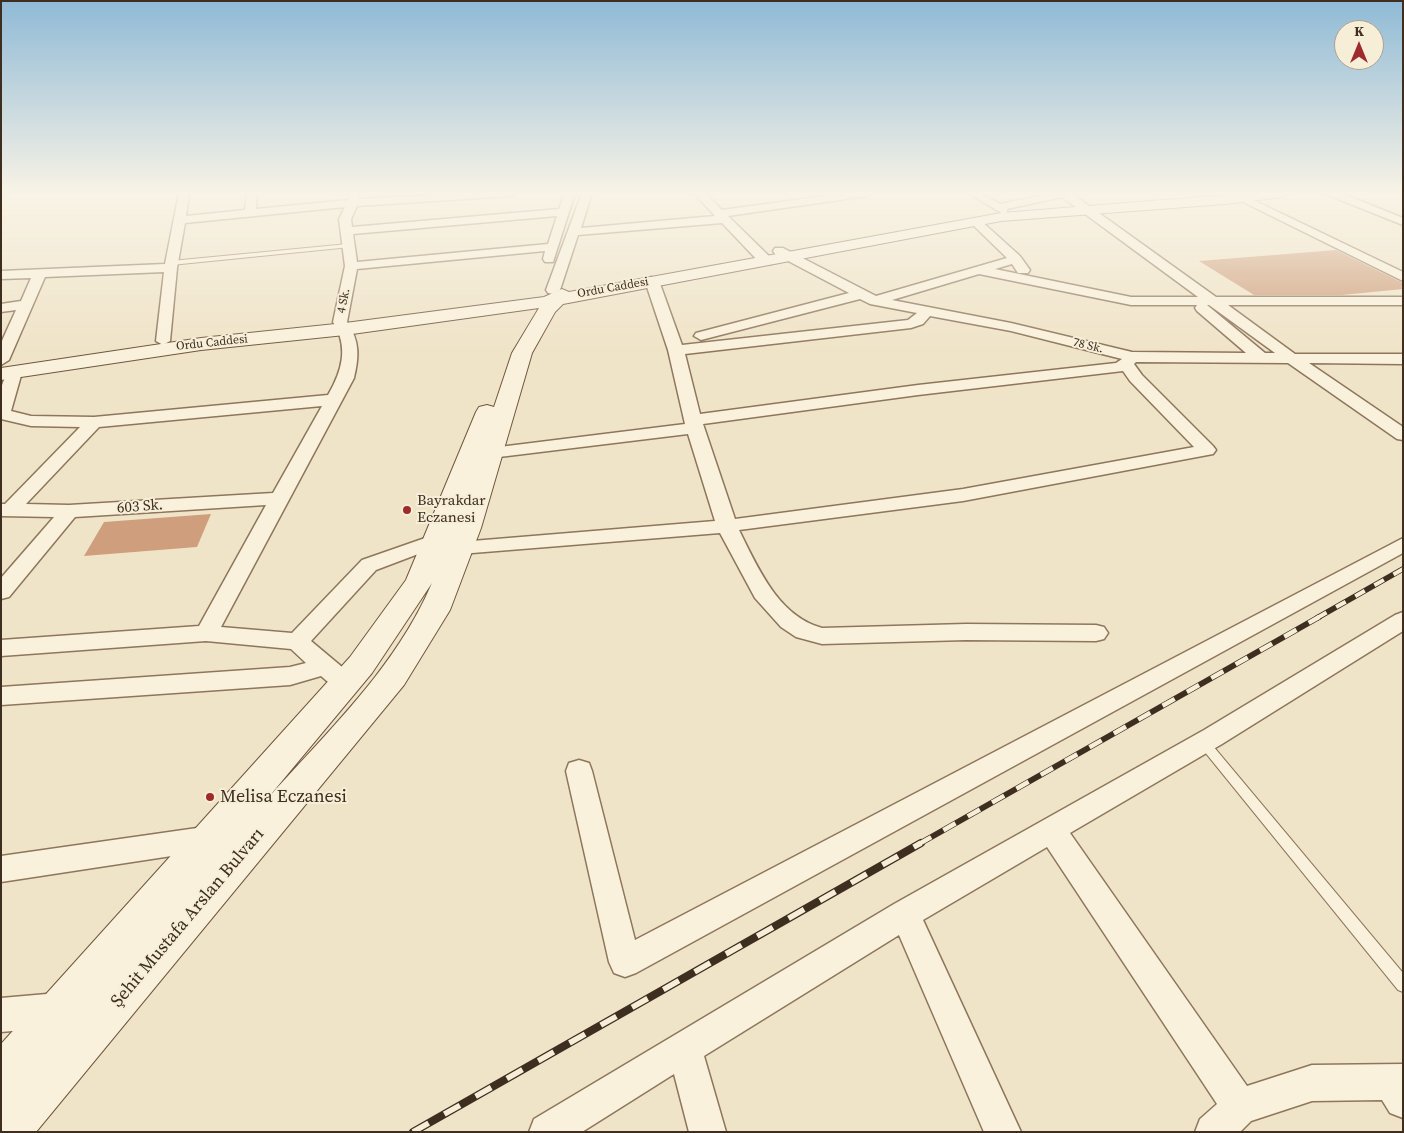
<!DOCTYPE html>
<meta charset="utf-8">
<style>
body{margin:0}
#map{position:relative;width:1404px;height:1133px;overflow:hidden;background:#f0e4c8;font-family:"Source Serif 4",serif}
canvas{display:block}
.frame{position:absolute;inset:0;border:2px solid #3d2e20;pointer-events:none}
.north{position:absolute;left:1334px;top:20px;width:50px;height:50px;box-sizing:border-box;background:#f7eed8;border:1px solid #ada18e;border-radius:50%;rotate:0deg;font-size:14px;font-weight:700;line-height:20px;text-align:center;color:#3d2e20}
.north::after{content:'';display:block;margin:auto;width:18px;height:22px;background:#9e2a2b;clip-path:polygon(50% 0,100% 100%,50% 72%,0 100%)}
</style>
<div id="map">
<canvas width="1404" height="1133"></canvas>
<div class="frame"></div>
<div class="north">K</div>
</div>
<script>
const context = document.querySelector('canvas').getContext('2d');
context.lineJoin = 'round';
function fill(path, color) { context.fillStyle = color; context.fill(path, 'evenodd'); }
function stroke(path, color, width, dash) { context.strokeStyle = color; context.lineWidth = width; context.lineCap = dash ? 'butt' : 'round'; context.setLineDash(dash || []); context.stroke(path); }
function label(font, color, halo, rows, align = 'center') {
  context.font = font + ' "Source Serif 4",serif'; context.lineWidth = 4; context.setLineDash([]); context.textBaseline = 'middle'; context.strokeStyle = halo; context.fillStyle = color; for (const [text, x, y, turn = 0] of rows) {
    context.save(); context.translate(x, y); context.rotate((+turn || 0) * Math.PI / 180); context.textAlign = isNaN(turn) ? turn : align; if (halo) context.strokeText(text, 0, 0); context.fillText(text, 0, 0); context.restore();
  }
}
fill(new Path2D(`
 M 1336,250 L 1403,283 L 1403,289 L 1342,295 L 1254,295 L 1199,261 Z
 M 211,514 L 197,547 L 84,556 L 104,522 Z`), '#cf9f7d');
const lane = new Path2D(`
 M 348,244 L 350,245 L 350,247 L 171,265 L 168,263 L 171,261 Z
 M 1204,738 L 1208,740 L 1403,973 L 1403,992 L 1398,990 L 1200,746 L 1198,743 L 1200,740 Z`);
const street = new Path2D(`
 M 179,193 L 189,193 L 186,216 L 245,210 L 247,193 L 257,193 L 256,209 L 348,200 L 349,193 L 359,193 L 359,199 L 467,193 L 518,193 L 513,196 L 357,206 L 351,219 L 352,227 L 559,209 L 565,193 L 575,193 L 553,262 L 545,262 L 543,259 L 545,251 L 357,269 L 347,322 C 360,341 359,357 354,378 L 221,627 L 292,633 L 362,560 L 428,537 L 435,535 L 442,537 L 445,541 L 442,545 L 376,570 L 311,641 L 354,677 L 357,683 L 354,689 C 339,694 332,685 321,676 L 290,685 L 1,705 L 1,687 L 290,667 L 306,663 L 291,649 L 206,641 L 1,656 L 1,640 L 199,626 L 266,505 L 75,517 L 9,597 L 1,599 L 1,578 L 54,517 L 1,516 L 1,504 L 5,504 L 80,427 L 31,426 L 1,419 L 1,388 L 8,369 L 20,369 L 22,372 L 11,411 L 31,416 L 94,417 L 328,395 C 342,371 349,347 333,322 L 345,266 L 339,219 L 345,207 L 185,223 L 177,268 L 170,341 L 163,345 L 156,341 L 164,272 L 45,277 L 9,360 L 1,365 L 1,343 L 16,310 L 1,312 L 1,304 L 21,301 L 31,278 L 1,279 L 1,271 L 165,264 ZM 557,216 L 548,244 L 357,262 L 353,234 ZM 322,406 L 273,493 L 69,505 L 26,504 L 99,427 Z
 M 582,193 L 592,193 L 581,228 L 715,216 L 694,193 L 705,193 L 722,210 L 847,193 L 872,193 L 867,196 L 728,216 L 771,258 L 772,261 L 771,264 L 761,264 L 722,223 L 578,235 L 560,290 L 553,294 L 548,293 L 546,290 Z
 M 968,193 L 980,193 L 1000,204 L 1053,193 L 1071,193 L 1216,297 L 1403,297 L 1403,305 L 1228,305 L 1295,354 L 1403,354 L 1403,364 L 1309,363 L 1403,427 L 1403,440 L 1397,439 L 1288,363 L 1136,362 L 1134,364 L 1142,375 L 1213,446 L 1216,450 L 1213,454 L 963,501 L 739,530 C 758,568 778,616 822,628 L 966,624 L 1096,625 L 1104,627 L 1108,633 L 1104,639 L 1096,641 L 966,640 L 822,644 L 796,637 L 781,627 L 755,598 L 720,533 L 460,554 L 453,553 L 450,548 L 453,543 L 460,542 L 715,521 L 688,434 L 491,458 L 485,457 L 482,453 L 485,449 L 491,448 L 685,424 L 668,350 L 645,281 L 647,278 L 652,277 L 659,281 L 682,345 L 908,320 L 917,313 L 870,304 L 860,299 L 701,340 L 694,336 L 696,333 L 849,293 L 775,254 L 773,251 L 775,248 L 783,248 L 876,296 L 1007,258 L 972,224 L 972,220 L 980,220 L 1020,256 L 1030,270 L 1028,273 L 1018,273 L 1012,264 L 995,269 L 1131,297 L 1198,297 L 1062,197 L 1007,209 L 1007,213 L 1003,214 ZM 979,274 L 1131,305 L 1197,305 L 1195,308 L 1197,311 L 1246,353 L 1132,352 L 1011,323 L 892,300 ZM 1207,305 L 1209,305 L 1275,353 L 1265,353 ZM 930,316 L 1011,331 L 1122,359 L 1116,363 L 918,385 L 700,414 L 685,354 L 911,328 L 923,324 ZM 1123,371 L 1130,381 L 1194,447 L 963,489 L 735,519 L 703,424 L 918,395 Z
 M 1327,193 L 1341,193 L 1403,218 L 1403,225 L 1328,195 Z
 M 1243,195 L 1403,272 L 1403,281 L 1239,200 L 1239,196 Z
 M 1403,538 L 1403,553 L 636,973 L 625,977 L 614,973 L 609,962 L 566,771 L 569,763 L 579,760 L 589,763 L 592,771 L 635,940 Z
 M 1403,612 L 1403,631 L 1222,744 L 1070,833 L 1247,1086 L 1312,1065 L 1403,1064 L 1403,1118 L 1390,1113 L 1382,1100 L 1312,1101 L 1251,1121 L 1240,1132 L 1195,1132 L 1200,1119 L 1217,1104 L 1047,847 L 923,920 L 1021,1132 L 984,1132 L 899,935 L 704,1056 L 726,1132 L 689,1132 L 674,1074 L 582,1132 L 529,1132 L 534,1119 L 894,904 L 1204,730 L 1395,615 Z
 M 211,826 L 221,829 L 225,838 L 221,847 L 211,850 L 1,882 L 1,856 Z
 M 58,993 L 70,998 L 75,1010 L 70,1022 L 58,1027 L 1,1032 L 1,998 Z`);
const secondary = new Path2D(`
 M 1251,193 L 1290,193 L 1283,197 L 1225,204 L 1001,221 L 563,304 L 555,312 L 532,353 L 481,528 L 450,610 L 404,685 L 36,1132 L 1,1132 L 1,1044 L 350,657 L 406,580 L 476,412 L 479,407 L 487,405 L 494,407 L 512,353 L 539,308 L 345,335 L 201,350 L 1,380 L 1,368 L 201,338 L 345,323 L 544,297 L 562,289 L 569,292 L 1001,213 ZM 432,583 C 397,666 327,732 267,799 L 372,673 Z`);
stroke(lane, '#8d765c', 2);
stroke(street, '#8d765c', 3);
stroke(secondary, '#6f573f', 2);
fill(lane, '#faf1dc');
fill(street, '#faf1dc');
fill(secondary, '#faf1dc');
const railFar2 = new Path2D(`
 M 1317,618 L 1403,569`);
const railFar1 = new Path2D(`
 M 919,844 L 1319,617`);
const rail = new Path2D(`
 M 413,1132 L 921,843`);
stroke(railFar2, '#3d2e20', 5.5);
stroke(railFar1, '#3d2e20', 6);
stroke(rail, '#3d2e20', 8);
stroke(railFar2, '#f7eed8', 4, [11]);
stroke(railFar1, '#f7eed8', 4.5, [14]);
stroke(rail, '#f7eed8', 5.5, [18]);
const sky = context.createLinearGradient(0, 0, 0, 351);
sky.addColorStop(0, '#8fbad6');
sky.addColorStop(0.55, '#f8f3e6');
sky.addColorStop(1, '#f8f3e600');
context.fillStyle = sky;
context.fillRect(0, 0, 1404, 351);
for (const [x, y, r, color] of [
 [407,510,5,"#9e2a2b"],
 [210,797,5,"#9e2a2b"]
]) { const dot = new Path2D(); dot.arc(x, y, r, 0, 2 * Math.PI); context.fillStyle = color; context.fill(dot); stroke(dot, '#f7eed8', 2); }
label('12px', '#3d2e20', '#f7eed8', [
 ["Ordu Caddesi",613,288,-10],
 ["4 Sk.",344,301,-79],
 ["Ordu Caddesi",212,343,-6],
 ["78 Sk.",1088,346,14]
]);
label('15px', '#3d2e20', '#f7eed8', [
 ["Bayrakdar",417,501],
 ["Eczanesi",417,518]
], 'left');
label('15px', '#3d2e20', '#f7eed8', [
 ["603 Sk.",140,507,-4]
]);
label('18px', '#3d2e20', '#f7eed8', [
 ["Melisa Eczanesi",220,797]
], 'left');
label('18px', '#3d2e20', '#f7eed8', [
 ["Şehit Mustafa Arslan Bulvarı",188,918,-50]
]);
</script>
